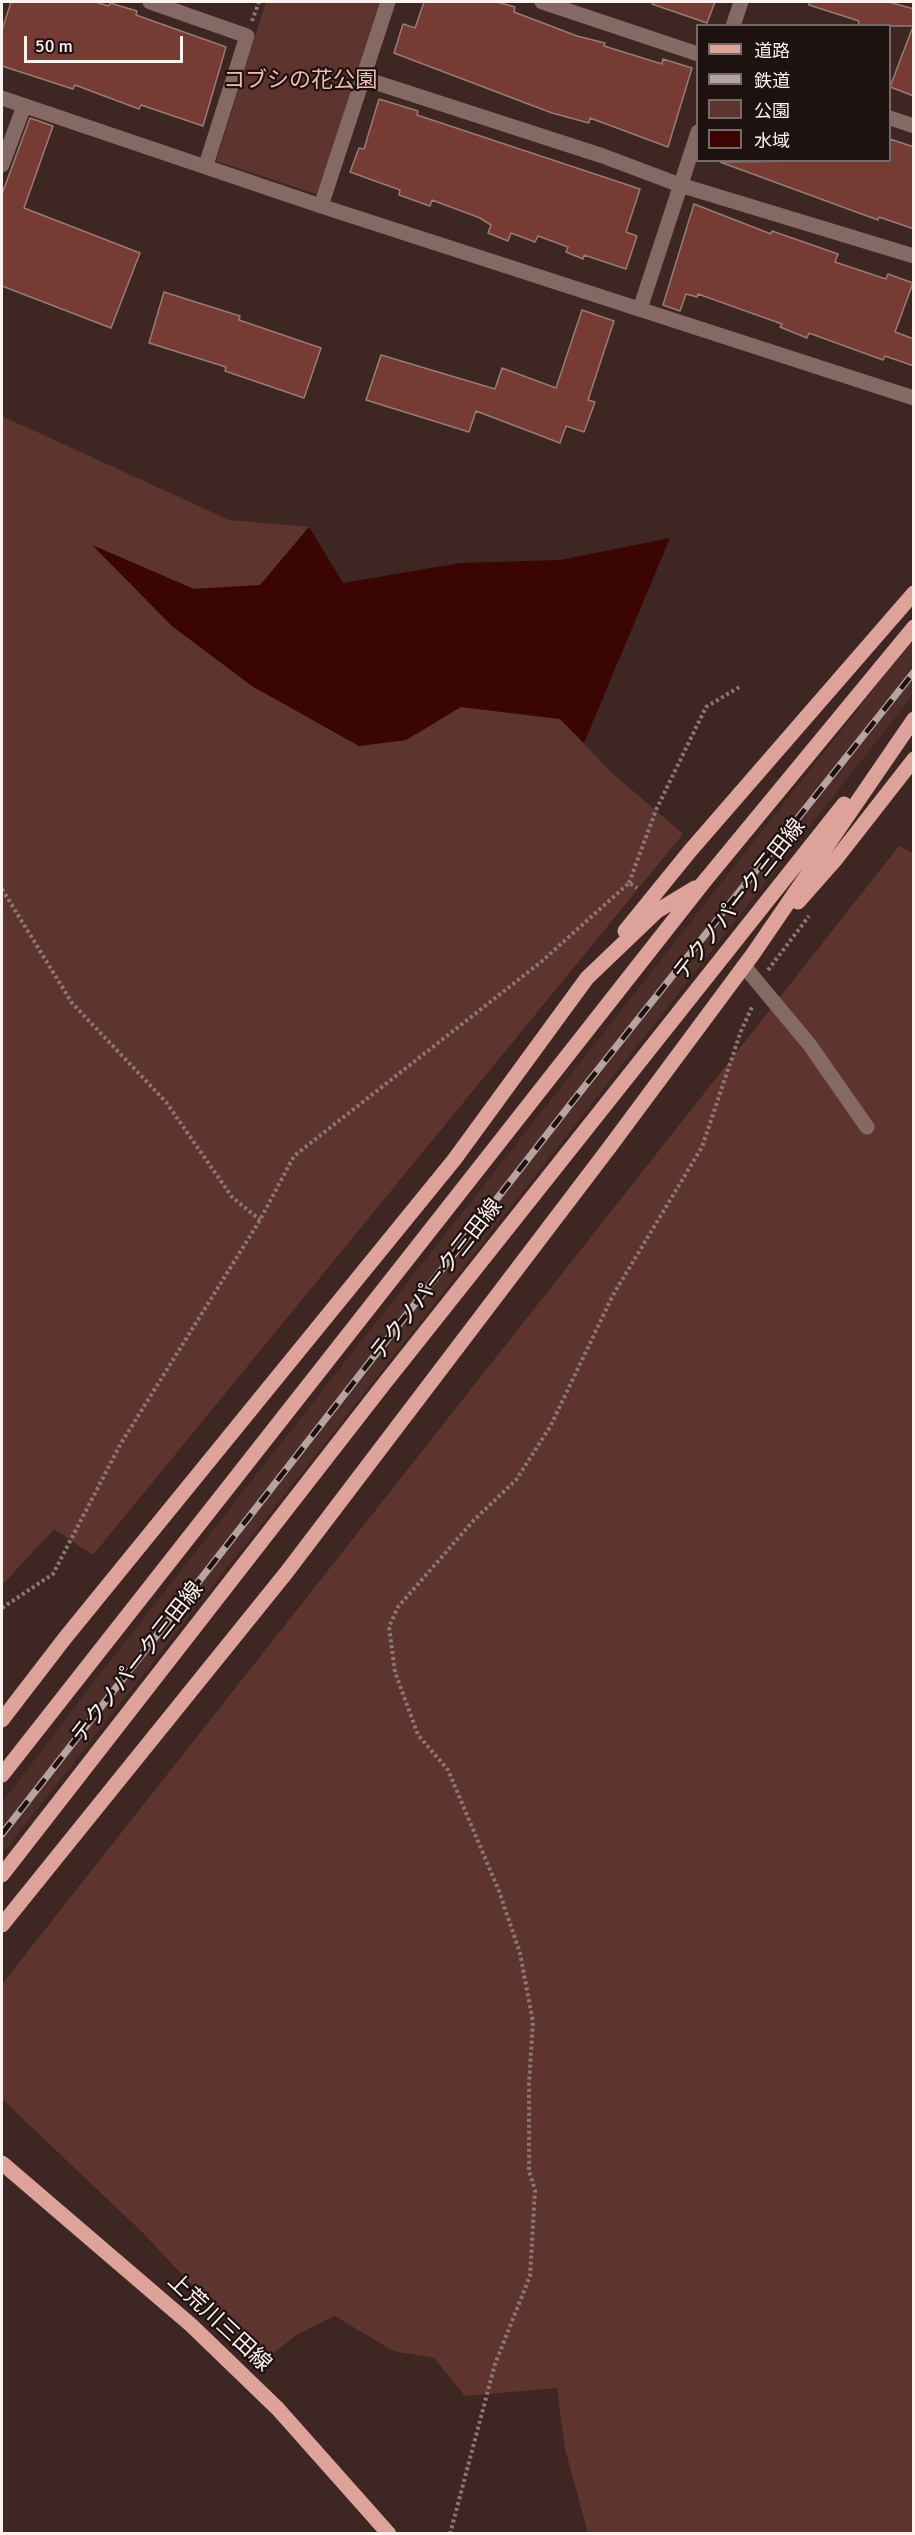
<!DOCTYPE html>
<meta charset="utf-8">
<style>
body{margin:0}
#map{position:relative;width:915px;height:2535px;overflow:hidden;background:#3e2622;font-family:Signika,"Noto Sans JP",sans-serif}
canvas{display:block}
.frame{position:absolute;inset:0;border:3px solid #fef1ee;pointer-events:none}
.legend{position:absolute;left:696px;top:24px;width:195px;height:138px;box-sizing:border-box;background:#1d1210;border:2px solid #776b69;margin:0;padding:8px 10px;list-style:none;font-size:18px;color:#fef1ee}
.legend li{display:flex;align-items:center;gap:12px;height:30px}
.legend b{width:30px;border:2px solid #776b69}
.scale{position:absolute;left:24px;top:36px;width:159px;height:27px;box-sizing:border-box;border:3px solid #fef1ee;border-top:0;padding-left:8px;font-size:18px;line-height:21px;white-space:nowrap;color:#fef1ee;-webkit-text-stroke:4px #1d1210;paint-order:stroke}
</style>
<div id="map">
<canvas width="915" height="2535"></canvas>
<div class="frame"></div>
<ul class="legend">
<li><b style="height:8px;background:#dda39a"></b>道路</li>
<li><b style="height:8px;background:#b6a4a1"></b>鉄道</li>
<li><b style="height:16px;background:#5e342e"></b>公園</li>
<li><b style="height:16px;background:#3b0503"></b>水域</li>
</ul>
<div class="scale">50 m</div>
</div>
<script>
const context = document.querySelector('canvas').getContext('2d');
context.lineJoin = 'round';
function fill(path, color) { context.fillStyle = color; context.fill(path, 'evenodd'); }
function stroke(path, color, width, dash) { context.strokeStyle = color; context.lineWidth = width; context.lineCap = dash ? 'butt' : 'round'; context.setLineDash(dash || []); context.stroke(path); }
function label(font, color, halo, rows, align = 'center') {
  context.font = font + ' Signika,"Noto Sans JP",sans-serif'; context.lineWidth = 4.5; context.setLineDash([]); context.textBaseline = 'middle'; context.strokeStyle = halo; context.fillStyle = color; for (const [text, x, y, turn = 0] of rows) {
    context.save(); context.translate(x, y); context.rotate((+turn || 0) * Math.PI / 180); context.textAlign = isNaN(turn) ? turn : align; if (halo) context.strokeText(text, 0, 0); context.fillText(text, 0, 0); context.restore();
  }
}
fill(new Path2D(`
 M 913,639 L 913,695 L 2,1854 L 2,1803 L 95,1680 Z`), '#4d2e29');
fill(new Path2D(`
 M 266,2 L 384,2 L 322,196 L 216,161 Z
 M 2,416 L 229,520 L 309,527 L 260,585 L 194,589 L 94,546 L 172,626 L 252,686 L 359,746 L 406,740 L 461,707 L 560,719 L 610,771 L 683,834 L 93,1555 L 54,1529 L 5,1582 L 2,1583 Z
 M 899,846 L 913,853 L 913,2533 L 588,2533 L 565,2449 L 557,2388 L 465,2396 L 434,2358 L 393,2351 L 335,2316 L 298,2334 L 263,2361 L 143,2233 L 2,2099 L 2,1984 Z`), '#5e342e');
fill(new Path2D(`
 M 309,527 L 343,583 L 460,563 L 560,560 L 670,538 L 584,743 L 560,719 L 461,707 L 406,740 L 359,746 L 252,686 L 172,626 L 92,545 L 194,589 L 260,585 Z`), '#3b0503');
const building = new Path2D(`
 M 11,2 L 95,2 L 109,6 L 110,3 L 137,11 L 136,15 L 226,47 L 203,126 L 141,105 L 139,109 L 75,85 L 73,89 L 2,66 L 2,30 Z
 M 424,2 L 497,2 L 515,7 L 514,12 L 577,36 L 605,43 L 604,46 L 662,64 L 663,59 L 692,68 L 668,147 L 590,118 L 589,123 L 552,113 L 394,53 L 403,24 L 415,28 Z
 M 652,2 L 715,2 L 707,23 L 652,4 Z
 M 809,2 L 889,2 L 914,9 L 914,26 L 858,26 L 859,21 L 809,5 Z
 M 912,29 L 914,30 L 914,96 L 890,87 Z
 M 379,99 L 418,111 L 417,115 L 640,189 L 626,232 L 637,236 L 626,269 L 584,255 L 583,259 L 566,252 L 568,247 L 538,236 L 535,242 L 511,233 L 508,241 L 488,233 L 491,225 L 480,218 L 432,200 L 430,206 L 399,195 L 400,190 L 350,172 L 359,148 L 364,149 Z
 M 30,118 L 53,126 L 24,208 L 140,253 L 111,328 L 2,286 L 2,194 Z
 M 890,139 L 914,147 L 914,229 L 879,217 L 878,220 L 720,162 L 890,160 Z
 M 694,204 L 771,234 L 772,231 L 838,254 L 835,262 L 886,279 L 888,274 L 913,283 L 895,332 L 914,339 L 914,366 L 885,356 L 883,360 L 809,333 L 807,338 L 780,327 L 782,324 L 698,294 L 697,297 L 686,294 L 680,311 L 663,305 Z
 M 164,292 L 240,316 L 239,320 L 321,348 L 304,398 L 225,371 L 226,367 L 149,343 Z
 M 582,310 L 614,321 L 588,400 L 595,402 L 584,432 L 566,426 L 560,443 L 476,411 L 469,432 L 366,400 L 381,355 L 495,389 L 502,368 L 556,388 Z`);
fill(building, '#763c34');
stroke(building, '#997b76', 1.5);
stroke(new Path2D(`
 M 252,21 L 259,2
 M 629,883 L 656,810 L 706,707 L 741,686
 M 2,889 L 72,1003 L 166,1102 L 232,1197 L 260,1220
 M 768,970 L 809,916
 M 2,1608 L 53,1574 L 120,1445 L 260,1220 L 294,1156 L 541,962 L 629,883 L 637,888
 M 450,2534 L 495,2364 L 530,2276 L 535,2190 L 529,2171 L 529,2084 L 533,2022 L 520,1953 L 499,1891 L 448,1770 L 418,1735 L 395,1672 L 389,1627 L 398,1607 L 474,1520 L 516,1480 L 550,1427 L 613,1295 L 702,1147 L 741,1031 L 753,1005`), '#8b7774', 4, [3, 3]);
stroke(new Path2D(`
 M 150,2 L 247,36 L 206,165
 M 542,2 L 698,54
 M 733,26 L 741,2
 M 362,78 L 603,156 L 680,185 L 914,256
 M 2,98 L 321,206 L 914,398
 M 890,118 L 914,126
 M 2,165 L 24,106
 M 321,206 L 388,2
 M 640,309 L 698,132
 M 744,966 L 809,1044 L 867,1127`), '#856964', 15);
stroke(new Path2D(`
 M 798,902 L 836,859 L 914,759
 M 625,931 L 690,851 L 914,593
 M 2,1720 L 65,1638 L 454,1160 L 587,978 L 657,911 L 695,888
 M 2,1775 L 703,883 L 914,627
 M 2,1875 L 384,1384 L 844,804
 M 2,1925 L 286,1573 L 609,1148 L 753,954 L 914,719
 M 2,2163 L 191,2325 L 278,2409 L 389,2534`), '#dda39a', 15);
const rail = new Path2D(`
 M 2,1834 L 573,1101 L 914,672`);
stroke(rail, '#b6a4a1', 7);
stroke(rail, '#1d1210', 4.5, [14]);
label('22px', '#f3bab1', '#1d1210', [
 ["コブシの花公園",300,81]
]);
label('22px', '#fef1ee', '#1d1210', [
 ["テクノパーク三田線",740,900,-52],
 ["テクノパーク三田線",437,1280,-52],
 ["テクノパーク三田線",138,1663,-52],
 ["上荒川三田線",219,2323,43]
]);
</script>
